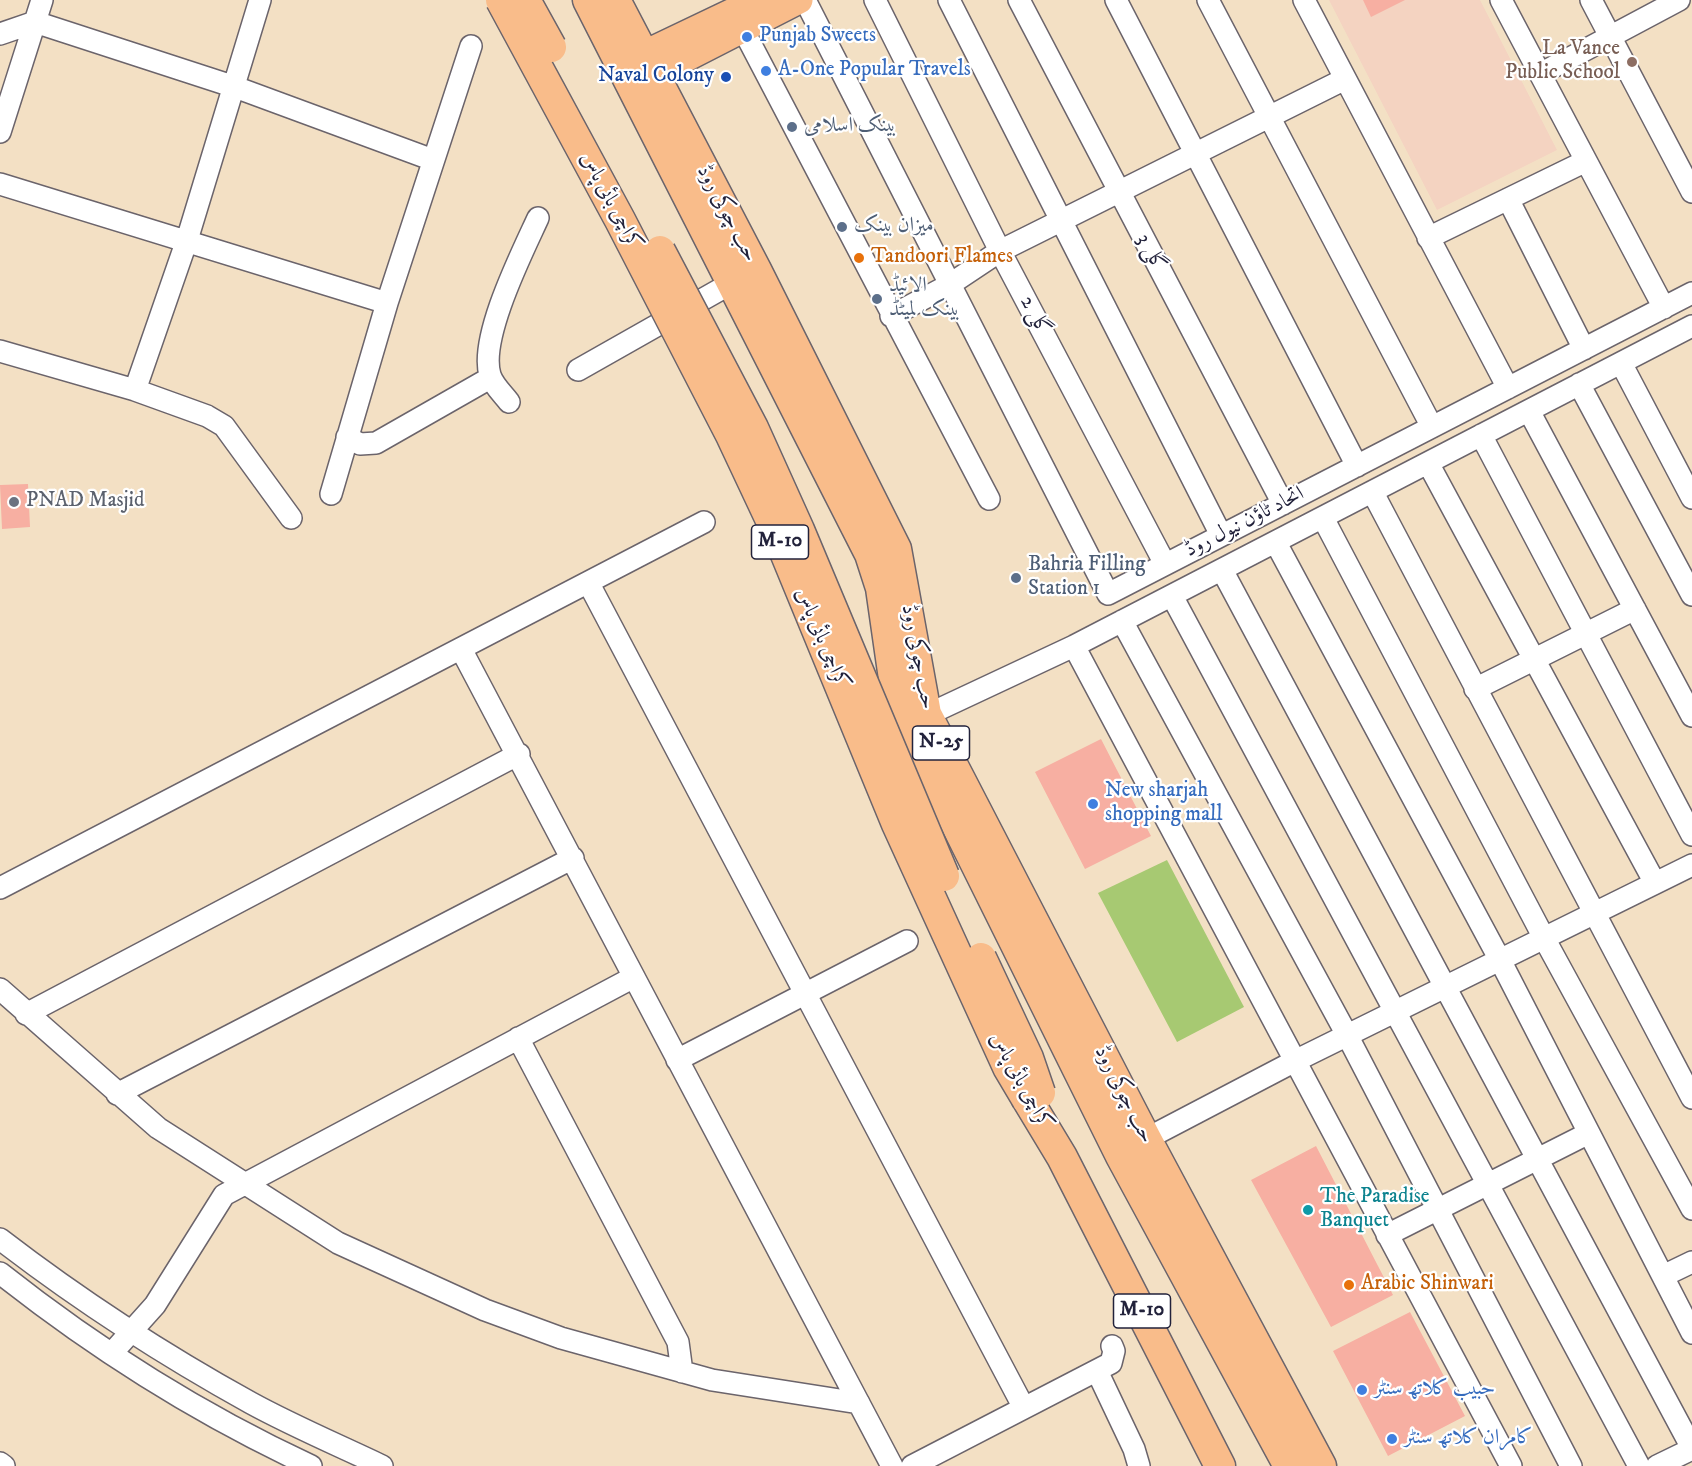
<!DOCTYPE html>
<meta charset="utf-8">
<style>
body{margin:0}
canvas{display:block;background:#f3e0c4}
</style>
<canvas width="1692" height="1466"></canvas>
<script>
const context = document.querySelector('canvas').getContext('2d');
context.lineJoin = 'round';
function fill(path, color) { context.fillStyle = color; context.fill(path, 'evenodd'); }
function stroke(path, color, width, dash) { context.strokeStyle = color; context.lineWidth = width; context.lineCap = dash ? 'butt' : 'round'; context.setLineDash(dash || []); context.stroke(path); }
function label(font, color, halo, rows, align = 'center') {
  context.font = font + ' "IM FELL DW Pica",Amiri,serif'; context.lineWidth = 4.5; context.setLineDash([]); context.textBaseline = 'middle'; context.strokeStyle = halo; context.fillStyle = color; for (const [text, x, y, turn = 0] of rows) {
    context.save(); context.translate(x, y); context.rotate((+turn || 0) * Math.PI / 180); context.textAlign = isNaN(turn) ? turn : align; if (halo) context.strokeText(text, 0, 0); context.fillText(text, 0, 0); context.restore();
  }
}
fill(new Path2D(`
 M 1329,0 L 1480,0 L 1557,150 L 1437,210 Z`), '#f4d3c1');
fill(new Path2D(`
 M 1167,860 L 1244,1007 L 1177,1042 L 1098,893 Z`), '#a7c972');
fill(new Path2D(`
 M 1363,0 L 1405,0 L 1371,17 Z
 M 28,484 L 30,527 L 2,529 L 0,485 Z
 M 1101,739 L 1151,836 L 1085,869 L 1035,772 Z
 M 1316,1146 L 1393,1295 L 1331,1327 L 1251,1180 Z
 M 1410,1312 L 1465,1416 L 1388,1456 L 1333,1351 Z`), '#f7afa2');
const minor = new Path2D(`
 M 805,0 L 1108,594 L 1692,293
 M 875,0 L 1000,251 L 1165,564
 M 949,0 L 1221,535
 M 1019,0 L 1283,504
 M 1116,0 L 1357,466
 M 1208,0 L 1432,427
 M 1304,0 L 1508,388
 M 1501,0 L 1664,308
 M 1591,0 L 1692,192
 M 736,16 L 989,499
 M 0,34 L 35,22 L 235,87 L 433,160
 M 1540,74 L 1679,0
 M 0,132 L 42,0
 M 0,184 L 387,303
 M 1508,199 L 1584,349
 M 1428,238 L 1586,161
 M 891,316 L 949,285 L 1000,251 L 1345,79
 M 0,351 L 135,390 L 207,416 L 224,426 L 291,518
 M 1621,363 L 1692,498
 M 578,370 L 744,276
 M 1579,384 L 1692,595
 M 135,390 L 187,240 L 260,0
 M 509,402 C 503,394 493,385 490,375 C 479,338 522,253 538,218
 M 1529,411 L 1692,716
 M 1481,435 L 1692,835
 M 347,437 L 360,444 L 376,443 L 490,378
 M 1428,463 L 1655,883
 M 1373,493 L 1692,1098
 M 331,494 L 387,303 L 471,46
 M 1323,518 L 1544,938 L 1692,1209
 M 1276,543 L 1500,960 L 1692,1333
 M 1222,570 L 1692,1448
 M 589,584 L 1024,1408
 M 1172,596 L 1639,1466
 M 1122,621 L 1347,1035 L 1571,1466
 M 1074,646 L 1511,1466
 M 461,649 L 892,1466
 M 1475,689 L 1635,609
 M 914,721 L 1074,646 L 1692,326
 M 0,888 L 704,522
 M 0,989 L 158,1128 L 338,1243 L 485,1310 L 561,1338 L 712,1380 L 859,1403
 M 26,1014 L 519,754
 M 518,1038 L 678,1342 L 682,1372
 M 677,1060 L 907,941
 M 117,1094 L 573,858
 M 1146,1139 L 1295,1061 L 1692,865
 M 1387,1235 L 1589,1133
 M 0,1239 C 78,1299 164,1355 251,1403 C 293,1426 338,1445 382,1466
 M 0,1273 C 96,1349 201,1415 311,1466
 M 1663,1276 L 1692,1262
 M 112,1353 L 155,1305 L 224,1195 L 634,977
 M 1097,1371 L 1134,1449 L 1139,1466
 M 0,1463 L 4,1466
 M 912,1466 L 1111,1363 L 1114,1351 L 1112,1346
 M 1657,1466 L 1692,1449`);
const major = new Path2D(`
 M 626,63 L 758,0
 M 635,84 L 799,0`);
const highway = new Path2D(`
 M 588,0 L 870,554 L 881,588 L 894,679 L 907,725 L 1121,1156 L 1289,1466
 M 615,0 L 756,270 L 896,549 L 926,714 L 1146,1139 L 1321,1466
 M 1027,1099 L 1062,1157 L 1220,1466`);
stroke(minor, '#6b646b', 24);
stroke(major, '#6b646b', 30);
stroke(highway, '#6b646b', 33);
stroke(minor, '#fff', 21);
stroke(major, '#f9bc8a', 27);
stroke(highway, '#f9bc8a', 30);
const highwayBridge = new Path2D(`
 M 501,0 L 620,220 L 731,435 L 778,535 L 897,824 L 1008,1067 L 1027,1099
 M 525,0 L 551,47
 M 660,251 L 753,428 L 799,530 L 944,876
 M 981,958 L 1028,1058 L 1040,1093`);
stroke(highwayBridge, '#6b646b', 33, []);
stroke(highwayBridge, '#f9bc8a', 30);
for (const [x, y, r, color] of [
 [747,37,6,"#3f7fe0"],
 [1632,62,6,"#8d6e63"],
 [766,71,6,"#3f7fe0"],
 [726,77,6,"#1a4fb4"],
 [792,127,6,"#5c6f8a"],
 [842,227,6,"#5c6f8a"],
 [859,258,6,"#e8710a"],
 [877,299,6,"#5c6f8a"],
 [14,502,6,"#6b7280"],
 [1016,578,6,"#5c6f8a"],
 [1093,804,6,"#3f7fe0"],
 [1308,1210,6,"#0f9aa8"],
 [1349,1285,6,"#e8710a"],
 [1362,1390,6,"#3f7fe0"],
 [1392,1439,6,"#3f7fe0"]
]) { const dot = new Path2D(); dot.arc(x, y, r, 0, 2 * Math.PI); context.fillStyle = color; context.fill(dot); stroke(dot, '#fff', 2); }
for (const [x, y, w] of [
 [780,542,57],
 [941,743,57],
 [1142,1311,57]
]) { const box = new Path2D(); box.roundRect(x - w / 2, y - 17, w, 34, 4.5); context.fillStyle = '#fff'; context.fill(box); stroke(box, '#22223b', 1.5); }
label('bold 20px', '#22223b', null, [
 ["M-10",780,542],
 ["N-25",941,743],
 ["M-10",1142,1311]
]);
label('21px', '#366cbe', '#fff', [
 ["Punjab Sweets",759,37],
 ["A-One Popular Travels",778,71],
 ["New sharjah",1105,792],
 ["shopping mall",1105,816],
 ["حبیب کلاتھ سنٹر",1374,1390],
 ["کامران کلاتھ سنٹر",1404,1439]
], 'left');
label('21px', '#785e54', '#fff', [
 ["La Vance",1620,50],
 ["Public School",1620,74]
], 'right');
label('21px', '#164399', '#fff', [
 ["Naval Colony",714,77]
], 'right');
label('21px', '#4e5e75', '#fff', [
 ["بینک اسلامی",804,127],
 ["میزان بینک",854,227],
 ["الائیڈ",889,287],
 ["بینک لمیٹڈ",889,311],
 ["Bahria Filling",1028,566],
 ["Station 1",1028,590]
], 'left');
label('21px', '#22223b', '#fff', [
 ["کراچی بائی پاس",610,202,62],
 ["حب چوکی روڈ",726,214,62],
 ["گلی 3",1150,253,62],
 ["گلی 2",1034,316,62],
 ["اتحاد ٹاؤن نیول روڈ",1245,523,-27],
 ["کراچی بائی پاس",821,639,67],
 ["حب چوکی روڈ",917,657,79],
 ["کراچی بائی پاس",1020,1082,61],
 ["حب چوکی روڈ",1123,1095,63]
]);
label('21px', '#c56008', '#fff', [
 ["Tandoori Flames",871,258],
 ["Arabic Shinwari",1361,1285]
], 'left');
label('21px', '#5b616d', '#fff', [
 ["PNAD Masjid",26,502]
], 'left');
label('21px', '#0d838f', '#fff', [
 ["The Paradise",1320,1198],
 ["Banquet",1320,1222]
], 'left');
</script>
